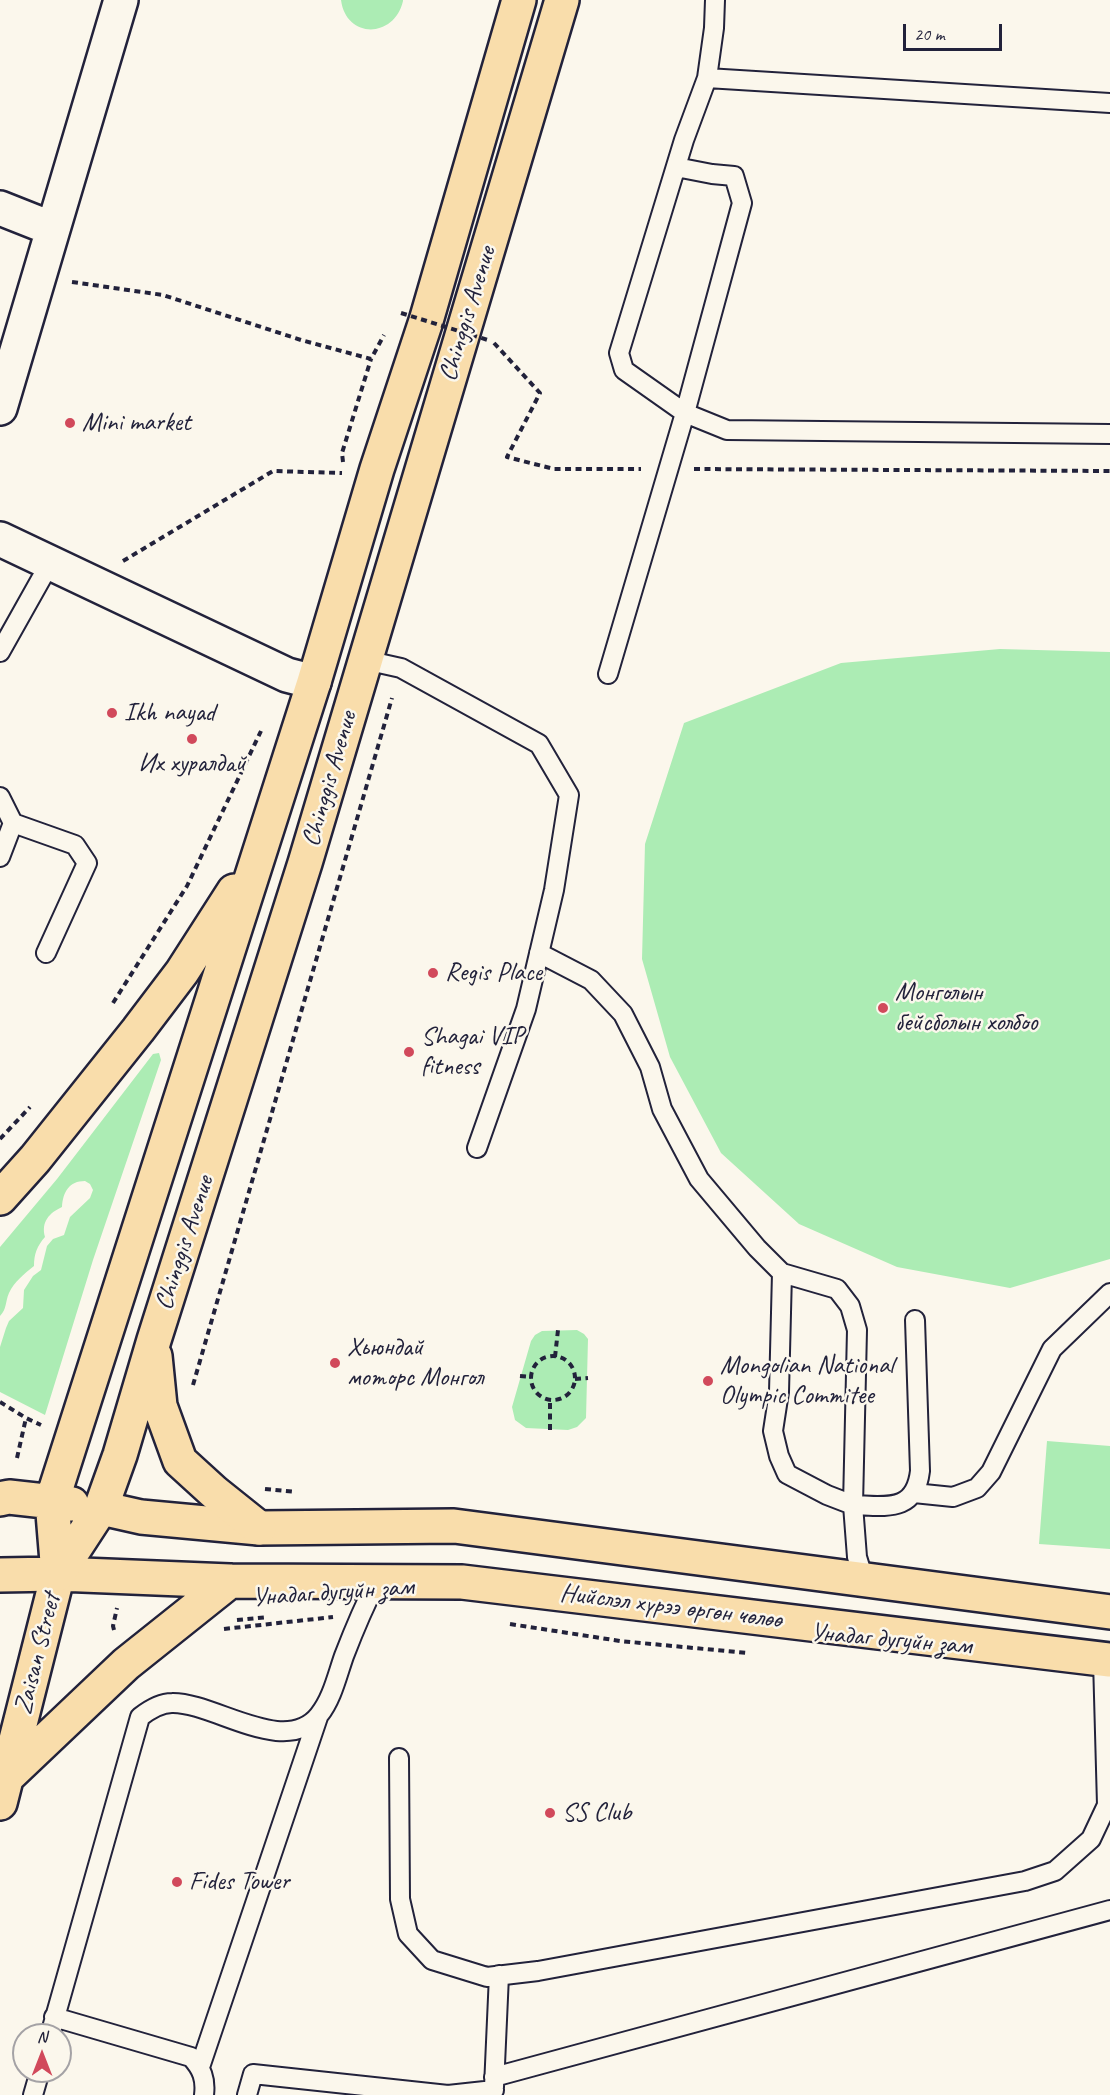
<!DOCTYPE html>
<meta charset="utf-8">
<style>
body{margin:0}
#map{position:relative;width:1110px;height:2095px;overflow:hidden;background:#fbf7ec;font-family:Caveat,sans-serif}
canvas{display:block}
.north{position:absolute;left:12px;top:2023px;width:60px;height:60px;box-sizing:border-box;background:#fbf7ec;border:2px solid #a4a2a5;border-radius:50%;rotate:0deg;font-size:16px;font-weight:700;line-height:24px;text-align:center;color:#22223b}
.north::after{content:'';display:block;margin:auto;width:21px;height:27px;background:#d1495b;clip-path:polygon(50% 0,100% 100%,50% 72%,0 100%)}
.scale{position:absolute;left:903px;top:24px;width:99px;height:27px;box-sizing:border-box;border:3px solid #22223b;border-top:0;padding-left:8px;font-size:18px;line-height:21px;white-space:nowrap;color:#22223b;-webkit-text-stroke:4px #fbf7ec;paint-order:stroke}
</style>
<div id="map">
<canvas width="1110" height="2095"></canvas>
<div class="north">N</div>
<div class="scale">20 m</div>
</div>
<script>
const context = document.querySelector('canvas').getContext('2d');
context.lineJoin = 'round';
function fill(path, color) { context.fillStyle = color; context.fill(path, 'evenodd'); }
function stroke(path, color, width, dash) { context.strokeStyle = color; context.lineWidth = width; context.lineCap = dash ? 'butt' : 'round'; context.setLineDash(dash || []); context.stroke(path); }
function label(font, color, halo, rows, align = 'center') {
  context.font = font + ' Caveat,sans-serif'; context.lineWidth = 5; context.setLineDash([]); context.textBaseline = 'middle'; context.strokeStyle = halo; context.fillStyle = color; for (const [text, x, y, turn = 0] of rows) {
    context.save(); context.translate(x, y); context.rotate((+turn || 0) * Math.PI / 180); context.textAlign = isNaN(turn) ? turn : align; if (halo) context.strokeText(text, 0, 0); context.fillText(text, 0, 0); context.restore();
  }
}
fill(new Path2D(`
 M 341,0 L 403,0 L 403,1 C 394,39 346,39 341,0 Z
 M 1000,649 L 1110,652 L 1110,1259 L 1010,1288 L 897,1267 L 799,1224 L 721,1153 L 670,1057 L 642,959 L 645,844 L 684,723 L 841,663 Z
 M 159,1053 L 161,1060 L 93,1260 L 45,1415 L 0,1392 L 0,1347 L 6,1328 L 9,1321 L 23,1308 L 24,1290 L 33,1276 L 41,1270 L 47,1246 L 53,1239 L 64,1235 L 70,1217 L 90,1198 L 93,1190 L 90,1184 L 85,1181 C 69,1181 63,1192 62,1207 C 49,1213 41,1222 45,1237 C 37,1246 34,1254 34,1266 C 24,1274 14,1282 9,1293 C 5,1302 7,1309 0,1316 L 0,1247 L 57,1179 L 153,1054 Z
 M 577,1330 L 584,1334 L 588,1339 L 586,1418 L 577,1427 L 568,1430 L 526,1428 L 515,1420 L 512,1407 L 531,1341 L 535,1335 L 542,1331 Z
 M 1047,1441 L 1110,1446 L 1110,1549 L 1039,1544 Z`), '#acecb4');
const lane = new Path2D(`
 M 715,0 L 714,28 L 707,78 L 684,140 L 619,353 L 624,370 L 685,413 L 727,430 L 1110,434
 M 707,78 L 1110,103
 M 0,652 L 50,563
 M 365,660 L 401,668 L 539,744 L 569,795 L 554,890 L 526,1009 L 477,1148
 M 608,674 L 685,413 L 742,203 L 734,176 L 712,174 L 676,167
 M 0,797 L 13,823 L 0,857
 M 13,823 L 75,845 L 87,863 L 46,953
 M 539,953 L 591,980 L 623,1014 L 650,1067 L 662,1109 L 699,1179 L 757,1248 L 782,1273 L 837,1289 L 850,1306 L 857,1330 L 853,1505 C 886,1506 915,1513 920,1471 L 915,1320
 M 782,1273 L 779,1392 L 773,1431 L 779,1456 L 787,1474 L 827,1495 L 853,1505 L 857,1557 L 864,1580
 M 914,1493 L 953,1497 L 977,1488 L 991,1472 L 1052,1349 L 1110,1293
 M 399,1758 L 400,1899 L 408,1934 L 432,1960 L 487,1977 L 538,1971 L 1025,1881 L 1055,1871 L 1091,1839 L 1107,1805 L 1103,1660
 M 54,2017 L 191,2057 C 202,2069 206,2079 204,2095
 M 50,2035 L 140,1717 C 149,1710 160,1703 172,1703 C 214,1702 285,1758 319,1715 C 332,1699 337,1676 344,1656 C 354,1630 364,1606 377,1581
 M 200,2067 L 318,1717
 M 494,2077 L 1110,1910
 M 494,2087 L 499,1975
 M 33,2095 L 40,2071
 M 247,2095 L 253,2074 L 448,2095 L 494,2090`);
const street = new Path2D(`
 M 0,208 L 53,229
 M 0,408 L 121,0
 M 0,539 L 287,675 L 314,682`);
const primary = new Path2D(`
 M 101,1508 L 141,1517 L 259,1528 L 454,1526 L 1110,1612
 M 8,1776 L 126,1664 L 230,1581
 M 0,1803 L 58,1574 L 230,1581 L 462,1582 L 1110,1660`);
const highway = new Path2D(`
 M 0,1198 L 35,1159 L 138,1030 L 182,972 L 234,891
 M 155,1356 L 160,1406 L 180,1461 L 214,1492 L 259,1528
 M 0,1499 L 9,1497 L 72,1504
 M 58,1574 L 101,1508 L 120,1455 L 154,1340 L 305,863 L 562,0
 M 58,1574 L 52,1501 L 314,682 L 377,469 L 426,321 L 519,0
 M 0,1575 L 58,1574`);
stroke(lane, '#22223b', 22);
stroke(street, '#22223b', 38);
stroke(primary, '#22223b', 38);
stroke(highway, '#22223b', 38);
stroke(new Path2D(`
 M 72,282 L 163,295 L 301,340 L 371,359 L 384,335
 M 494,343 L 540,393 L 507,457 L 554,469 L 641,469
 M 343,462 L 342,453 L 371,359
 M 694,469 L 1110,471
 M 123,561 L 273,471 L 342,473
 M 113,1003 L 187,886 L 261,731
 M 0,1139 L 30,1107
 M531 1378a22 22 0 1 1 44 0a22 22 0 1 1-44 0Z
 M 555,1357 L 558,1330
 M 520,1376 L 531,1377
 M 575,1379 L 588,1378
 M 193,1385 L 392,698
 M 0,1402 L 26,1418 L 41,1425
 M 550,1430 L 550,1400
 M 17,1458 L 26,1418
 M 265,1489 L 296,1492
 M 237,1620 L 268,1617
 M 510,1624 L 620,1641 L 747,1653
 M 224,1629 L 333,1617
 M 114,1630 L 113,1626 L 117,1608
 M 15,2060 L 23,2032`), '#22223b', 4, [6, 4.5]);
stroke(lane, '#fbf7ec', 18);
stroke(street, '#fbf7ec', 33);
stroke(primary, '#f9ddab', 33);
stroke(highway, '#f9ddab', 33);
stroke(new Path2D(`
 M 401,313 L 491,341`), '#22223b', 4, [6, 4.5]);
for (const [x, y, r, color] of [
 [70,423,6,"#d1495b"],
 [112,713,6,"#d1495b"],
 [192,739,6,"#d1495b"],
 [433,973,6,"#d1495b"],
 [883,1008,6,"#d1495b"],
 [409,1052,6,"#d1495b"],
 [335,1363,6,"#d1495b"],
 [708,1381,6,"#d1495b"],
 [550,1813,6,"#d1495b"],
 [177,1882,6,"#d1495b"]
]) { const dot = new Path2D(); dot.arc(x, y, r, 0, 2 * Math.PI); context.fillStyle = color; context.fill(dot); stroke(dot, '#fbf7ec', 2); }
label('26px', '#22223b', '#fbf7ec', [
 ["Chinggis Avenue",468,314,-73],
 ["Chinggis Avenue",330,779,-74],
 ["Chinggis Avenue",185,1243,-72],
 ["Унадаг дугуйн зам",333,1593,-4],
 ["Нийслэл хүрээ өргөн чөлөө",671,1607,7],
 ["Унадаг дугуйн зам",891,1640,5],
 ["Zaisan Street",38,1654,-76]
]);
label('26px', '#22223b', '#fbf7ec', [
 ["Mini market",82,423],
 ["Ikh nayad",124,713],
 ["Их хуралдай",192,764,"center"],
 ["Regis Place",445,973],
 ["Монголын",895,993],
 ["бейсболын холбоо",895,1023],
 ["Shagai VIP",421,1037],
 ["fitness",421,1067],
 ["Хьюндай",347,1348],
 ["моторс Монгол",347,1378],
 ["Mongolian National",720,1366],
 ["Olympic Commitee",720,1396],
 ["SS Club",562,1813],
 ["Fides Tower",189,1882]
], 'left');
</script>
